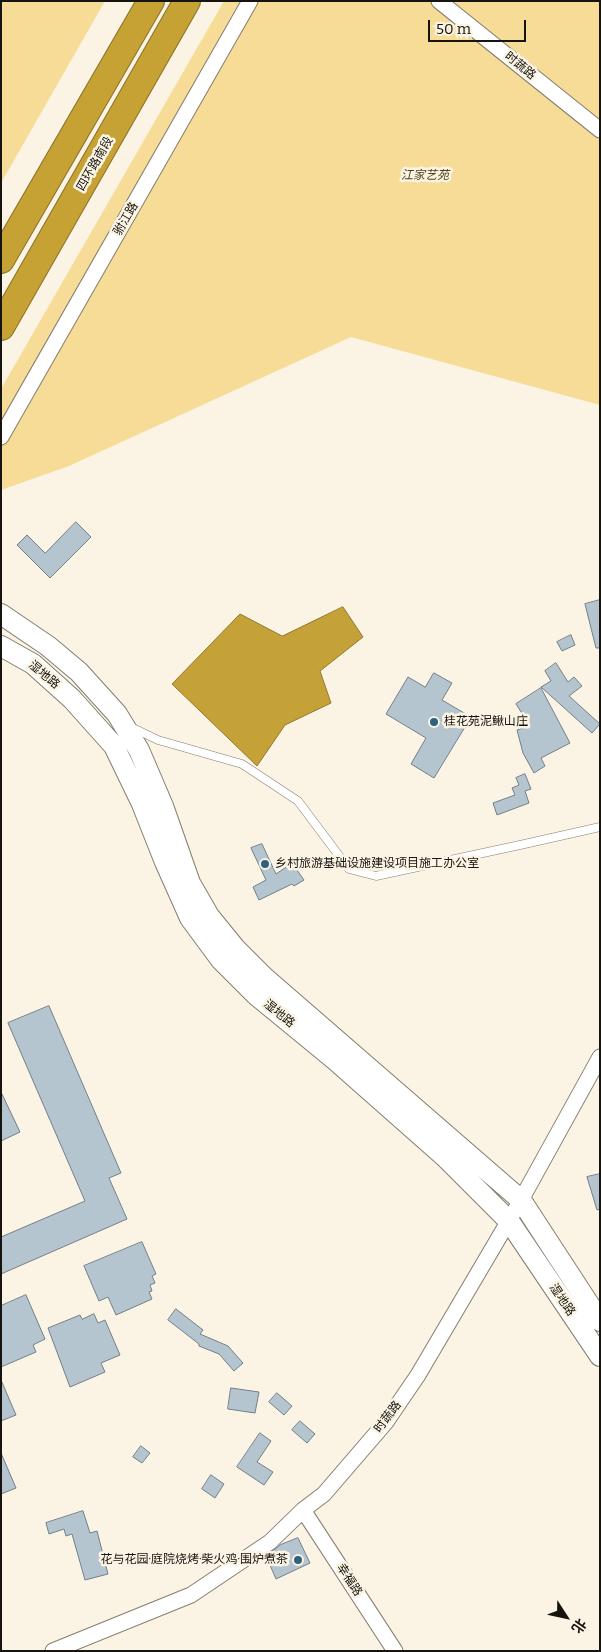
<!DOCTYPE html>
<meta charset="utf-8">
<style>
body{margin:0}
#map{position:relative;width:601px;height:1652px;overflow:hidden;background:#fbf4e4;font-family:Bitter,"Noto Sans SC",serif}
canvas{display:block}
.frame{position:absolute;inset:0;border:2px solid #17140f;pointer-events:none}
.north{position:absolute;left:541px;top:1592px;width:50px;height:50px;-webkit-text-stroke:4px #fbf4e4;paint-order:stroke;rotate:125deg;font-size:14px;font-weight:700;line-height:20px;text-align:center;color:#17140f}
.north::after{content:'';display:block;margin:auto;width:18px;height:22px;background:#17140f;clip-path:polygon(50% 0,100% 100%,50% 72%,0 100%)}
.scale{position:absolute;left:428px;top:20px;width:98px;height:22px;box-sizing:border-box;border:2px solid #17140f;border-top:0;padding-left:6px;font-size:15px;line-height:18px;white-space:nowrap;color:#17140f;-webkit-text-stroke:4px #fbf4e4;paint-order:stroke}
</style>
<div id="map">
<canvas width="601" height="1652"></canvas>
<div class="frame"></div>
<div class="north">北</div>
<div class="scale">50 m</div>
</div>
<script>
const context = document.querySelector('canvas').getContext('2d');
context.lineJoin = 'round';
function fill(path, color) { context.fillStyle = color; context.fill(path, 'evenodd'); }
function stroke(path, color, width, dash) { context.strokeStyle = color; context.lineWidth = width; context.lineCap = dash ? 'butt' : 'round'; context.setLineDash(dash || []); context.stroke(path); }
function label(font, color, halo, rows, align = 'center') {
  context.font = font + ' Bitter,"Noto Sans SC",serif'; context.lineWidth = 5; context.setLineDash([]); context.textBaseline = 'middle'; context.strokeStyle = halo; context.fillStyle = color; for (const [text, x, y, turn = 0] of rows) {
    context.save(); context.translate(x, y); context.rotate((+turn || 0) * Math.PI / 180); context.textAlign = isNaN(turn) ? turn : align; if (halo) context.strokeText(text, 0, 0); context.fillText(text, 0, 0); context.restore();
  }
}
fill(new Path2D(`
 M 1,1 L 105,1 L 1,183 Z
 M 224,1 L 600,1 L 600,405 L 351,337 L 69,466 L 1,490 L 1,389 Z`), '#f6dc97');
const water = new Path2D(`
 M 343,607 L 363,637 L 320,671 L 331,703 L 285,725 L 257,766 L 172,684 L 240,614 L 282,636 Z`);
fill(water, '#c5a238');
stroke(water, '#91772c', 1);
const building = new Path2D(`
 M 76,522 L 91,537 L 50,578 L 17,545 L 27,535 L 45,553 Z
 M 600,600 L 600,648 L 596,648 L 585,604 Z
 M 571,635 L 575,645 L 562,651 L 557,642 Z
 M 556,663 L 568,682 L 574,677 L 582,686 L 569,696 L 600,724 L 592,733 L 541,687 L 551,681 L 545,671 Z
 M 434,673 L 452,683 L 442,700 L 471,717 L 434,778 L 411,764 L 426,738 L 386,714 L 408,677 L 425,687 Z
 M 541,688 L 570,743 L 541,758 L 545,766 L 534,773 L 523,753 L 517,730 L 530,726 L 516,704 Z
 M 525,774 L 531,789 L 525,791 L 529,803 L 497,815 L 493,803 L 515,795 L 512,788 L 519,785 L 516,778 Z
 M 262,844 L 276,874 L 292,863 L 304,880 L 294,886 L 292,884 L 259,900 L 253,887 L 266,880 L 251,848 Z
 M 49,1006 L 121,1173 L 109,1178 L 127,1219 L 1,1274 L 1,1237 L 85,1201 L 8,1023 Z
 M 1,1092 L 20,1132 L 1,1141 Z
 M 600,1174 L 600,1209 L 597,1210 L 587,1177 Z
 M 142,1242 L 156,1274 L 152,1276 L 155,1283 L 150,1285 L 152,1291 L 149,1292 L 152,1299 L 116,1315 L 108,1297 L 99,1301 L 84,1266 Z
 M 26,1295 L 45,1339 L 33,1345 L 36,1352 L 1,1367 L 1,1306 Z
 M 176,1309 L 203,1330 L 200,1334 L 228,1346 L 243,1363 L 234,1371 L 219,1354 L 199,1346 L 199,1344 L 168,1320 Z
 M 94,1314 L 98,1323 L 105,1320 L 120,1355 L 101,1363 L 105,1372 L 70,1387 L 48,1328 L 80,1315 L 82,1319 Z
 M 1,1380 L 16,1415 L 1,1421 Z
 M 231,1388 L 259,1392 L 255,1413 L 228,1409 Z
 M 277,1393 L 292,1406 L 284,1415 L 269,1402 Z
 M 300,1421 L 315,1434 L 307,1443 L 292,1430 Z
 M 260,1433 L 271,1441 L 257,1462 L 273,1472 L 264,1485 L 237,1467 Z
 M 141,1446 L 150,1453 L 142,1463 L 133,1457 Z
 M 1,1453 L 16,1488 L 1,1494 Z
 M 211,1475 L 224,1484 L 215,1498 L 202,1489 Z
 M 83,1511 L 90,1533 L 97,1531 L 108,1574 L 85,1580 L 72,1534 L 66,1536 L 64,1529 L 49,1534 L 46,1523 Z
 M 298,1538 L 310,1563 L 276,1579 L 266,1556 L 280,1545 Z`);
fill(building, '#b5c5cf');
stroke(building, '#717f89', 1);
const lane = new Path2D(`
 M 131,727 L 158,740 L 242,764 L 298,801 L 349,869 L 376,876 L 520,845 L 600,827`);
const street = new Path2D(`
 M 439,1 L 600,130
 M 1,437 L 250,1
 M 303,1510 L 395,1651
 M 53,1651 L 191,1595 L 270,1542 L 303,1510 L 324,1494 L 386,1422 L 418,1375 L 521,1200 L 600,1057`);
const secondary = new Path2D(`
 M 1,614 L 48,646 L 79,672 L 117,714 L 139,750 L 163,806 L 190,883 L 209,916 L 235,948 L 264,977 L 521,1200 L 600,1321
 M 1,646 L 33,664 L 72,699 L 114,746 L 142,804 L 165,862 L 190,918 L 221,960 L 256,995 L 334,1059 L 445,1157 L 509,1221 L 600,1356`);
const highway = new Path2D(`
 M 1,260 L 151,1
 M 1,327 L 187,1`);
stroke(lane, '#847e6f', 9);
stroke(street, '#847e6f', 17);
stroke(secondary, '#847e6f', 22);
stroke(highway, '#897026', 28);
stroke(lane, '#fff', 8);
stroke(street, '#fff', 15);
stroke(secondary, '#fff', 20);
stroke(highway, '#c6a133', 26);
for (const [x, y, r, color] of [
 [434,722,5,"#30617f"],
 [265,864,5,"#30617f"],
 [298,1560,5,"#30617f"]
]) { const dot = new Path2D(); dot.arc(x, y, r, 0, 2 * Math.PI); context.fillStyle = color; context.fill(dot); stroke(dot, '#fbf4e4', 2); }
label('12px', '#17140f', '#fbf4e4', [
 ["时蔬路",520,66,39],
 ["四环路南段",95,164,-60],
 ["驸江路",126,219,-60],
 ["湿地路",44,675,40],
 ["湿地路",279,1014,39],
 ["湿地路",562,1300,56],
 ["时蔬路",388,1417,-53],
 ["幸福路",349,1580,57]
]);
label('italic 12px', '#514217', '#fbf4e4', [
 ["江家艺苑",425,176]
]);
label('12px', '#17140f', '#fbf4e4', [
 ["桂花苑泥鳅山庄",444,722],
 ["乡村旅游基础设施建设项目施工办公室",275,864],
 ["花与花园·庭院烧烤·柴火鸡·围炉煮茶",288,1560,"right"]
], 'left');
</script>
